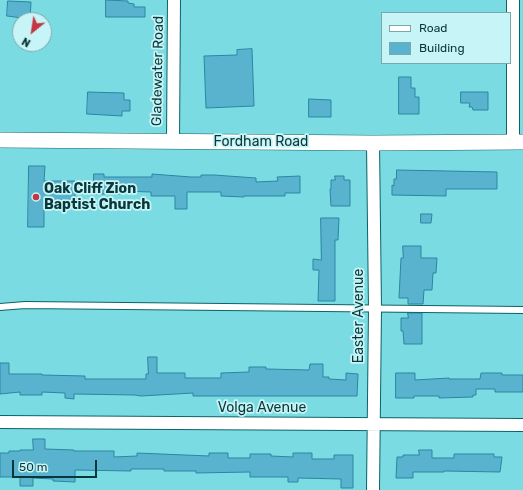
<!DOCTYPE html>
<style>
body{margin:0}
#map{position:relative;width:523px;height:490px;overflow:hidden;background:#7adce2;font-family:Rubik,sans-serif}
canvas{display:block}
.legend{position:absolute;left:381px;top:12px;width:130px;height:52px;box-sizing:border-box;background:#c7f5f7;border:1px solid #7ba9ab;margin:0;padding:5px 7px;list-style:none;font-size:12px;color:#0a3739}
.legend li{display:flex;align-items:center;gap:8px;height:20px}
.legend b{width:20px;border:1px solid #7ba9ab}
.north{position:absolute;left:12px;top:12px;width:40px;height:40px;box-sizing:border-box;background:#c7f5f7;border:1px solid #7ba9ab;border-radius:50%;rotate:210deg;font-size:11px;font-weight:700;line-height:16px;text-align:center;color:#0a3739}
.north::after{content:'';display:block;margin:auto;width:14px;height:18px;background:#c53543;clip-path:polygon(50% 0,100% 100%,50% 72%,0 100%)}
.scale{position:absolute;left:12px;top:460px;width:85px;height:18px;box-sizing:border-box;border:2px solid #0a3739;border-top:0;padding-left:5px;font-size:12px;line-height:14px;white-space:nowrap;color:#0a3739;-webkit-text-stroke:3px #c7f5f7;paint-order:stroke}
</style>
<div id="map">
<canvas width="523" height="490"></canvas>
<ul class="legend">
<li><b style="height:5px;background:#fff"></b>Road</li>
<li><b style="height:11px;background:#5ab3ce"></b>Building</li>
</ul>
<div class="north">N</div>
<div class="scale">50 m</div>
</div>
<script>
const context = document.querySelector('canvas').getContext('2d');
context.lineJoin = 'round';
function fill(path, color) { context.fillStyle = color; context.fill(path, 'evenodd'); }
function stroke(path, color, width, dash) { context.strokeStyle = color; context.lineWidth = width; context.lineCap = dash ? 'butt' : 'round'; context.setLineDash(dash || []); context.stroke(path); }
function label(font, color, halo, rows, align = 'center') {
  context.font = font + ' Rubik,sans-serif'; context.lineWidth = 3.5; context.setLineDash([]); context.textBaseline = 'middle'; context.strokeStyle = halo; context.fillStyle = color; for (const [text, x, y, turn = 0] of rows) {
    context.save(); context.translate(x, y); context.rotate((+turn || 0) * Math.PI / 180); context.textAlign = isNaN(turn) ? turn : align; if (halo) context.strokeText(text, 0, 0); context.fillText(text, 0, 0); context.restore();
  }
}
const building = new Path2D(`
 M 106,0 L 128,1 L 128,3 L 134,4 L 134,7 L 145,7 L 145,17 L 106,17 Z
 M 8,1 L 31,2 L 30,20 L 22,20 L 22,18 L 7,16 Z
 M 252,49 L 254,106 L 206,108 L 204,56 L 237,55 L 237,50 Z
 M 399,77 L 411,77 L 411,88 L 415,88 L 415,97 L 419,97 L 419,114 L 399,114 Z
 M 88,92 L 124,93 L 124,100 L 130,100 L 130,111 L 122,111 L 122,116 L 87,114 Z
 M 461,92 L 488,92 L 488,110 L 473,110 L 472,107 L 469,107 L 470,103 L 461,103 Z
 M 309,99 L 331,100 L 331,117 L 309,117 Z
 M 29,166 L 45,166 L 44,181 L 75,181 L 75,200 L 44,200 L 44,227 L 28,227 Z
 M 397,170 L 497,172 L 497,189 L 446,189 L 446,196 L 392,195 L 392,185 L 394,186 L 394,179 L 396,179 Z
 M 94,174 L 104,174 L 104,177 L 152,177 L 152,174 L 191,177 L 201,177 L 201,175 L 214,175 L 256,178 L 256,182 L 278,181 L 277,177 L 300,176 L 300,193 L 285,193 L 285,196 L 244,196 L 244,197 L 221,196 L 221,192 L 187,192 L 187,209 L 175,209 L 175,196 L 151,196 L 151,192 L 121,191 L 121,194 L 94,194 Z
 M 335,176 L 344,176 L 344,180 L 350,180 L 350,206 L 331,206 L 330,189 L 331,189 L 331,180 L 335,180 Z
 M 421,214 L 432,214 L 431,223 L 421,223 Z
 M 321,218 L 339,218 L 338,240 L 335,240 L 335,301 L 318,301 L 319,270 L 313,270 L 313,259 L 321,260 Z
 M 403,246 L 421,246 L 421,258 L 437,258 L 436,273 L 433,273 L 432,290 L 424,290 L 423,304 L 408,304 L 408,298 L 399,298 L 401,258 L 403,258 Z
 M 408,313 L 422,313 L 422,344 L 404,344 L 403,331 L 401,331 L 401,318 L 408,318 Z
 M 148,357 L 157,357 L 157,373 L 185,373 L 185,378 L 221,378 L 221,373 L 249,372 L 249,367 L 266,367 L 266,369 L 309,370 L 310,364 L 323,364 L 323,377 L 329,377 L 329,379 L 346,380 L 346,373 L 358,374 L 357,396 L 193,396 L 193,393 L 141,396 L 135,395 L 74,394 L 74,399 L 65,398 L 65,393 L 42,392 L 42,395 L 20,395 L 20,392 L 0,394 L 0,363 L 9,363 L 9,374 L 42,374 L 42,375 L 85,376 L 85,379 L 146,379 L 146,374 L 148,374 Z
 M 396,373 L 415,373 L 415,380 L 449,378 L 449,379 L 480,379 L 481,373 L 502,373 L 502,375 L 523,375 L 523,392 L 495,392 L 495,389 L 476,389 L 476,395 L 473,395 L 473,397 L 439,398 L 439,396 L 414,396 L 414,398 L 396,398 Z
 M 33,439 L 45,439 L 45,449 L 74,450 L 74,451 L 114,451 L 114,457 L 137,456 L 137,453 L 209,456 L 209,453 L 228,453 L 228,458 L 250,458 L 250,454 L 271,454 L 271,456 L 293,457 L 293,453 L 312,453 L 312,459 L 334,459 L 334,455 L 353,455 L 353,488 L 341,488 L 341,479 L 298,478 L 298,482 L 288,482 L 288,477 L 250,477 L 250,472 L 196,473 L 196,471 L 164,471 L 164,469 L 131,469 L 131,471 L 75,470 L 75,482 L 53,481 L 53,479 L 33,478 L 33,486 L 20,486 L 20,477 L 0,477 L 0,453 L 9,453 L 9,451 L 20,451 L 20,450 L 33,450 Z
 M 419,450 L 432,450 L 432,458 L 454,458 L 454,454 L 494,454 L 494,457 L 502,457 L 500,472 L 444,471 L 444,472 L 413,472 L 413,478 L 396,478 L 397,457 L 403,457 L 403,455 L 419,455 Z`);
fill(building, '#5ab3ce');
stroke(building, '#2887a1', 1);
const service = new Path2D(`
 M 0,307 L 25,305 L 523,310`);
const minor = new Path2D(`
 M 173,141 L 174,0
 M 513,142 L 513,0
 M 0,422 L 523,425
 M 373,490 L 375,309 L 373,143`);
const tertiary = new Path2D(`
 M 0,140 L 373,143 L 523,142`);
stroke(service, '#0b6368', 8);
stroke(minor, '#0b6368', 14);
stroke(tertiary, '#0b6368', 16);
stroke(service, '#fff', 6);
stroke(minor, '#fff', 12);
stroke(tertiary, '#fff', 15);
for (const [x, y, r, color] of [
 [36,197,4,"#c53543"]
]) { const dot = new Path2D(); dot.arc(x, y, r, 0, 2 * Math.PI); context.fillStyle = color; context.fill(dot); stroke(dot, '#c7f5f7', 1.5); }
label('14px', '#0a3739', '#c7f5f7', [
 ["Gladewater Road",158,71,-89],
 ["Fordham Road",261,142],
 ["Easter Avenue",359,316,-90],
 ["Volga Avenue",262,408]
]);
label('bold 14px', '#0a3739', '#c7f5f7', [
 ["Oak Cliff Zion",44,189],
 ["Baptist Church",44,205]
], 'left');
</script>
